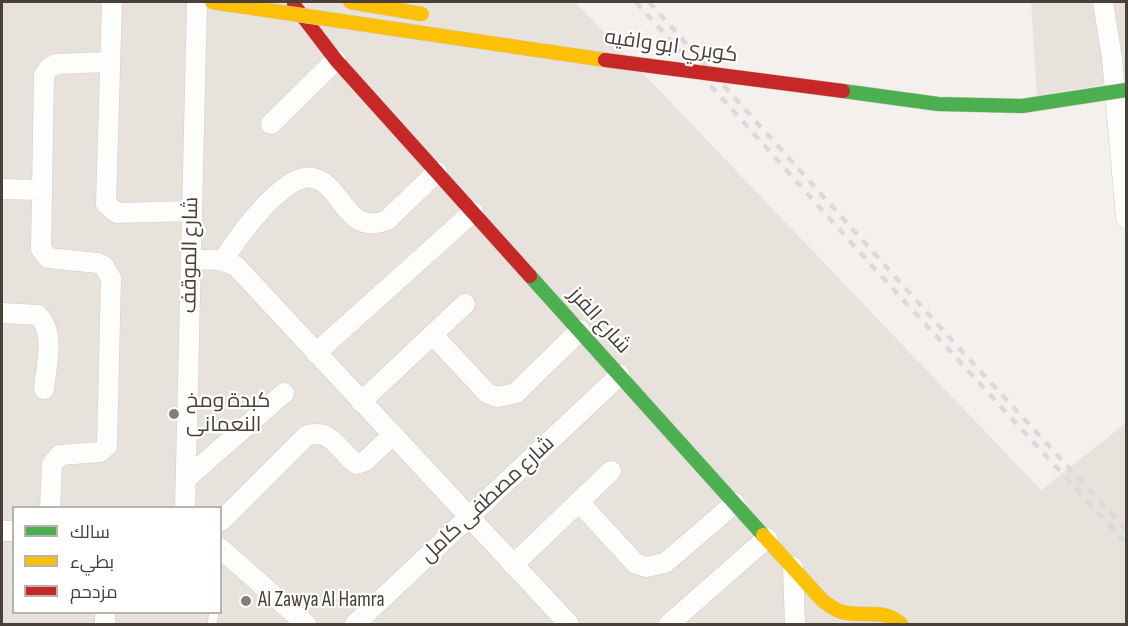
<!DOCTYPE html>
<meta charset="utf-8">
<style>
body{margin:0}
#map{position:relative;width:1128px;height:626px;overflow:hidden;background:#f3f0ed;font-family:"Sofia Sans Condensed",Cairo,sans-serif}
canvas{display:block}
.frame{position:absolute;inset:0;border:3px solid #494139;pointer-events:none}
.legend{position:absolute;left:12px;top:506px;width:210px;height:108px;box-sizing:border-box;background:#fff;border:2px solid #b6b3b0;margin:0;padding:8px 10px;list-style:none;font-size:18px;color:#494139}
.legend li{display:flex;align-items:center;gap:12px;height:30px}
.legend b{width:30px;border:2px solid #b6b3b0}
</style>
<div id="map">
<canvas width="1128" height="626"></canvas>
<div class="frame"></div>
<ul class="legend">
<li><b style="height:8px;background:#4caf50"></b>سالك</li>
<li><b style="height:8px;background:#ffc107"></b>بطيء</li>
<li><b style="height:8px;background:#c62828"></b>مزدحم</li>
</ul>
</div>
<script>
const context = document.querySelector('canvas').getContext('2d');
context.lineJoin = 'round';
function fill(path, color) { context.fillStyle = color; context.fill(path, 'evenodd'); }
function stroke(path, color, width, dash) { context.strokeStyle = color; context.lineWidth = width; context.lineCap = dash ? 'butt' : 'round'; context.setLineDash(dash || []); context.stroke(path); }
function label(font, color, halo, rows, align = 'center') {
  context.font = font + ' "Sofia Sans Condensed",Cairo,sans-serif'; context.lineWidth = 4.5; context.setLineDash([]); context.textBaseline = 'middle'; context.strokeStyle = halo; context.fillStyle = color; for (const [text, x, y, turn = 0] of rows) {
    context.save(); context.translate(x, y); context.rotate((+turn || 0) * Math.PI / 180); context.textAlign = isNaN(turn) ? turn : align; if (halo) context.strokeText(text, 0, 0); context.fillText(text, 0, 0); context.restore();
  }
}
fill(new Path2D(`
 M 2,2 L 575,2 L 1041,490 L 1126,423 L 1126,624 L 2,624 ZM 14,508 L 220,508 L 220,612 L 14,612 Z
 M 1031,2 L 1126,2 L 1126,81 L 1037,96 Z`), '#e7e2db');
const lane = new Path2D(`
 M 212,624 L 214,612`);
const street = new Path2D(`
 M 112,2 L 106,204 L 117,213 L 192,211
 M 1103,2 L 1112,58 L 1126,218
 M 271,124 L 336,60
 M 2,189 L 41,190
 M 224,260 C 236,238 285,171 313,178 C 344,185 345,237 387,220 L 437,172
 M 191,261 C 208,259 220,258 236,266 L 569,624
 M 2,313 L 38,315 C 56,333 46,366 44,389
 M 433,335 L 487,393 L 497,397 L 516,393 L 580,330
 M 316,353 L 473,212
 M 361,402 L 465,304
 M 186,479 L 284,393
 M 579,502 L 636,564 L 646,567 L 665,563 L 735,503
 M 50,508 L 52,464 L 60,455 L 100,452 L 107,446 L 111,278 L 104,266 L 98,263 L 48,258 L 41,249 L 44,75 L 49,68 L 56,64 L 108,62
 M 185,508 L 197,2
 M 220,522 L 306,436 C 333,427 338,452 357,464 L 365,461 L 393,435
 M 2,531 L 14,531
 M 220,548 L 306,624
 M 513,565 L 611,471
 M 793,567 L 795,624
 M 105,624 L 105,612
 M 355,624 L 620,375
 M 669,624 L 767,538`);
const fast = new Path2D(`
 M 530,276 L 763,535`);
const slow = new Path2D(`
 M 763,535 L 822,600 C 828,605 835,610 842,612 C 864,618 882,607 901,624`);
const jam = new Path2D(`
 M 294,5 L 336,60 L 530,276`);
stroke(lane, '#d1cecb', 10);
stroke(street, '#d1cecb', 21);
stroke(fast, '#d2ccc4', 15);
stroke(slow, '#d2ccc4', 15);
stroke(jam, '#d2ccc4', 15);
stroke(lane, '#fdfdfc', 9);
stroke(street, '#fdfdfc', 20);
stroke(fast, '#4caf50', 14);
stroke(slow, '#ffc107', 14);
stroke(jam, '#c62828', 14);
stroke(new Path2D(`
 M 636,2 L 873,267 L 1126,543
 M 649,2 L 958,347 L 1126,530`), '#dadad9', 4.5, [8, 8]);
const fastBridge = new Path2D(`
 M 843,91 L 938,104 L 1022,106 L 1126,90`);
const slowBridge = new Path2D(`
 M 212,2 L 605,60
 M 350,2 L 422,14`);
const jamBridge = new Path2D(`
 M 605,60 L 843,91`);
stroke(fastBridge, '#d4cbbc', 15, []);
stroke(slowBridge, '#d4cbbc', 15, []);
stroke(jamBridge, '#d4cbbc', 15, []);
stroke(fastBridge, '#4caf50', 14);
stroke(slowBridge, '#ffc107', 14);
stroke(jamBridge, '#c62828', 14);
for (const [x, y, r, color] of [
 [174,414,6,"#847e78"],
 [246,601,6,"#847e78"]
]) { const dot = new Path2D(); dot.arc(x, y, r, 0, 2 * Math.PI); context.fillStyle = color; context.fill(dot); stroke(dot, '#fff', 2); }
label('21px', '#494139', '#fff', [
 ["كوبري ابو وافيه",671,47,8],
 ["شارع الموقف",191,255,-89],
 ["شارع الفرز",599,321,48],
 ["شارع مصطفى كامل",488,500,-43]
]);
label('21px', '#494139', '#fff', [
 ["كبدة ومخ",186,402],
 ["النعمانى",186,426],
 ["Al Zawya Al Hamra",258,601]
], 'left');
</script>
